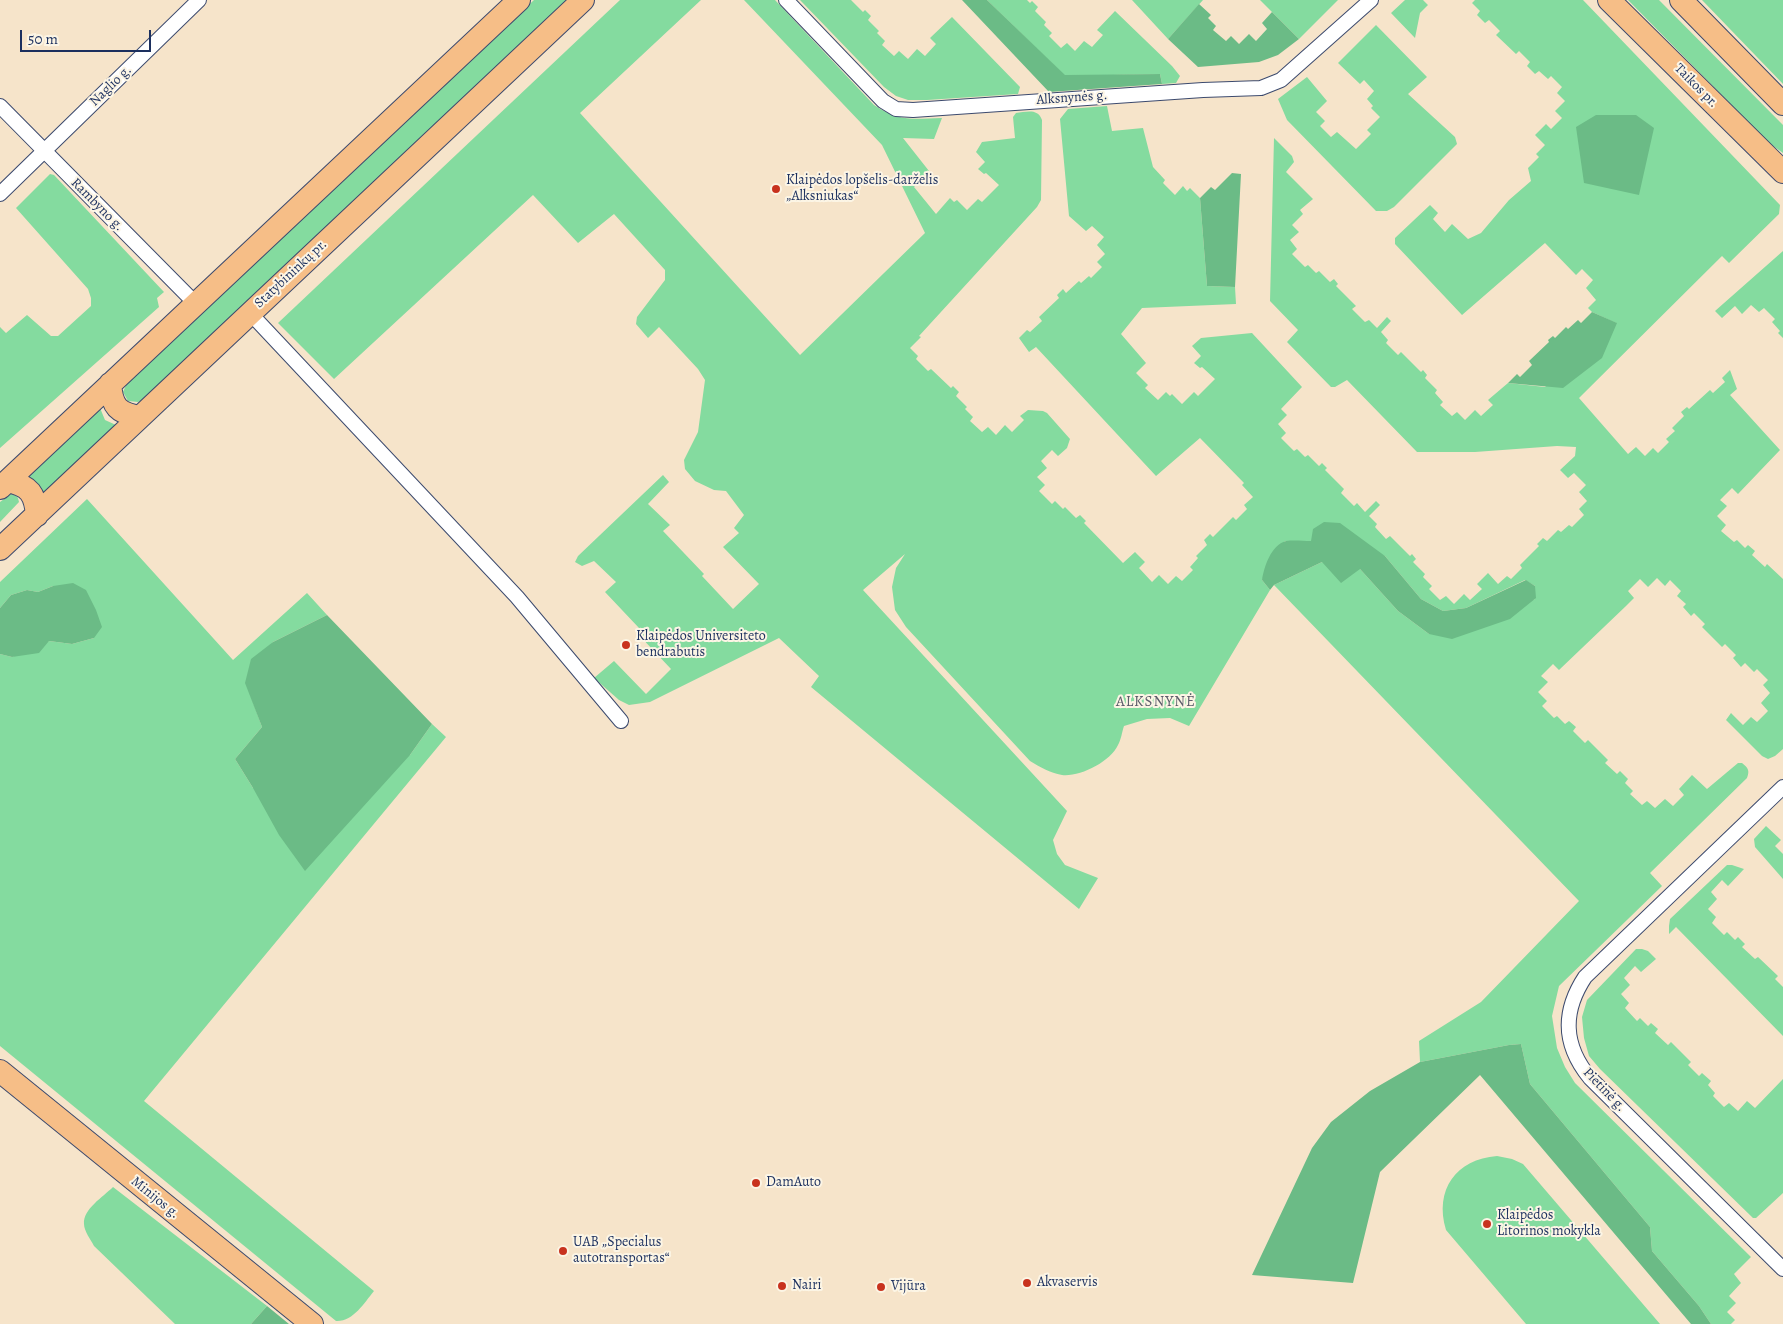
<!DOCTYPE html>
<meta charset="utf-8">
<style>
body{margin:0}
#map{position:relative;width:1783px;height:1324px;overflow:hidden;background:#f6e4ca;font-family:Alegreya,serif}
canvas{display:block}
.scale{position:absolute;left:20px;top:30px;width:131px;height:22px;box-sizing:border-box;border:2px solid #1b2f5e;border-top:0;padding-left:6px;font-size:15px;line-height:18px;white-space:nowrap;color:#1b2f5e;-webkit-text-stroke:4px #fcf5e5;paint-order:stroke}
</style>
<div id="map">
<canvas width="1783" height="1324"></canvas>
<div class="scale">50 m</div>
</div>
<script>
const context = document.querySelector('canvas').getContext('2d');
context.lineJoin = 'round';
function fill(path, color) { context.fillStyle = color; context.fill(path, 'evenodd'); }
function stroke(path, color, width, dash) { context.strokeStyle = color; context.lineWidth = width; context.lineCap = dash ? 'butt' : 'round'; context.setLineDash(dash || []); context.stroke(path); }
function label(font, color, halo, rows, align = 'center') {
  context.font = font + ' Alegreya,serif'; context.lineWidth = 4; context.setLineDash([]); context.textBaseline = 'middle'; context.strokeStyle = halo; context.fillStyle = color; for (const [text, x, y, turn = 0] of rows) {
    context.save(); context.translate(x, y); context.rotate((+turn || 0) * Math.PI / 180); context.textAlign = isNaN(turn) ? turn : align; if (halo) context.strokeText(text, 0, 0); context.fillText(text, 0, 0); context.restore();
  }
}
fill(new Path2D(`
 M 534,0 L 568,0 L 143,400 L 138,402 L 128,401 L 123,392 L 127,383 Z
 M 620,0 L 701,0 L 580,113 L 800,355 L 925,233 L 882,145 L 744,0 L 775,0 L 874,105 C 900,122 912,119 942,118 L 934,139 L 903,138 L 929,171 L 914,187 L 936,214 L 950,198 L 954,202 L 957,200 L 967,210 L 978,199 L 982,202 L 999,185 L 986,173 L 984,174 L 978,169 L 985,162 L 976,152 L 982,142 L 1015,138 L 1013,117 L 1016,113 C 1026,112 1038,108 1042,120 L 1041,200 L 1037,207 L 919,336 L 921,337 L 910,348 L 918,356 L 916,359 L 928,371 L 931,369 L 951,388 L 953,386 L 959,392 L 956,396 L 967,407 L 965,409 L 973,417 L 970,421 L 982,432 L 988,427 L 996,435 L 1005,425 L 1012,432 L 1024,420 L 1020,416 L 1028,410 L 1043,411 L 1047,413 L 1070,439 L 1067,448 L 1058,456 L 1052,450 L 1041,461 L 1047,468 L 1037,477 L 1045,485 L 1039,491 L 1052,504 L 1055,501 L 1063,509 L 1065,507 L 1076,518 L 1080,515 L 1086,521 L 1084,523 L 1123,563 L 1135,552 L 1145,562 L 1139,568 L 1152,582 L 1159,575 L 1168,584 L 1176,576 L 1182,581 L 1193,570 L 1190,567 L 1198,558 L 1196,556 L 1207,545 L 1204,540 L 1210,534 L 1213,537 L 1233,517 L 1236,520 L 1247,509 L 1244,505 L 1253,497 L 1242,485 L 1244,483 L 1200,438 L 1156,476 L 1036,347 L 1029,352 L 1019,338 L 1027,330 L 1030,332 L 1042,321 L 1039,317 L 1059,298 L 1057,295 L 1063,289 L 1066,293 L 1079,281 L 1081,283 L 1089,276 L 1091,278 L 1102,267 L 1097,262 L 1105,254 L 1097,245 L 1104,237 L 1092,226 L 1086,231 L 1069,216 L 1060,119 L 1068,109 L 1107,106 L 1112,131 L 1143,128 L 1153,167 L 1165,180 L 1163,183 L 1175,195 L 1183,186 L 1187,191 L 1190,188 L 1200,198 L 1207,286 L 1235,287 L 1236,304 L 1142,308 L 1121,334 L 1146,363 L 1136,373 L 1148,385 L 1145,388 L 1158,400 L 1166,392 L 1170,396 L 1172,394 L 1182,404 L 1194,392 L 1198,396 L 1215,379 L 1202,367 L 1200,368 L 1194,363 L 1201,356 L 1192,346 L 1201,338 L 1252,333 L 1302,387 L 1281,409 L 1287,415 L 1278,424 L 1286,433 L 1281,438 L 1294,451 L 1297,449 L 1305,457 L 1308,455 L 1319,466 L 1322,463 L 1327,468 L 1325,470 L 1344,489 L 1341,493 L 1354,506 L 1357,503 L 1365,512 L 1376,501 L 1380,505 L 1369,516 L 1377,524 L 1375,527 L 1386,539 L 1390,536 L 1410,556 L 1412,554 L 1416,559 L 1413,562 L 1425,574 L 1423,577 L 1432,586 L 1429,589 L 1440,600 L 1446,596 L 1454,604 L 1464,594 L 1470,600 L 1482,589 L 1477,584 L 1488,573 L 1498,584 L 1507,576 L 1511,579 L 1522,568 L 1520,565 L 1539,546 L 1537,544 L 1543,538 L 1547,541 L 1558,530 L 1561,532 L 1569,525 L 1572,527 L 1584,515 L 1579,509 L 1587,501 L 1579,492 L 1586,485 L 1574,473 L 1568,478 L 1560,470 L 1575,456 L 1576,447 L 1557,446 L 1475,452 L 1417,452 L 1347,380 L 1335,387 L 1331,387 L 1287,342 L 1298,330 L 1270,301 L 1274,138 L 1292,156 L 1294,162 L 1286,172 L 1313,199 L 1300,210 L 1303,214 L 1292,225 L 1299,232 L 1290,240 L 1297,249 L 1292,254 L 1305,267 L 1308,265 L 1316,273 L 1319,271 L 1330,282 L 1334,279 L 1338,284 L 1336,286 L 1356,306 L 1352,309 L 1365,322 L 1369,320 L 1377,328 L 1387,317 L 1391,321 L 1381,332 L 1388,340 L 1386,343 L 1398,355 L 1401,352 L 1421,372 L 1423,370 L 1427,375 L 1425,378 L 1437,390 L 1435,393 L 1443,402 L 1440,405 L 1452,416 L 1457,412 L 1465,420 L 1475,410 L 1481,416 L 1493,405 L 1488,400 L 1508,383 L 1545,387 L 1616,323 L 1592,312 L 1588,308 L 1596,300 L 1586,288 L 1593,280 L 1582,269 L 1576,275 L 1545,243 L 1462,315 L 1395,244 L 1395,238 L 1430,205 L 1438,213 L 1433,219 L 1445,232 L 1452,224 L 1468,239 L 1481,233 L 1509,200 L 1531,181 L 1528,168 L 1539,157 L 1536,154 L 1545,145 L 1535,135 L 1546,124 L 1551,129 L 1562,118 L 1555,111 L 1565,101 L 1557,93 L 1562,87 L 1551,76 L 1548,79 L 1539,71 L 1535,74 L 1527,66 L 1530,62 L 1519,51 L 1516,54 L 1496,35 L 1500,31 L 1489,20 L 1485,23 L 1477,15 L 1480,11 L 1472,3 L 1475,0 L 1583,0 L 1780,205 L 1779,214 L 1729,263 L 1722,256 L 1579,398 L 1628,454 L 1636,447 L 1645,456 L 1653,448 L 1658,453 L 1669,442 L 1666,439 L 1675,431 L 1672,428 L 1684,416 L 1681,412 L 1687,407 L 1689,409 L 1710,390 L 1713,393 L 1725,382 L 1722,378 L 1730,370 L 1737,389 L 1730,395 L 1780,450 L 1738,494 L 1732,488 L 1720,500 L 1727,506 L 1717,516 L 1726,525 L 1721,531 L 1734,542 L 1737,540 L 1745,548 L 1748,545 L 1755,551 L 1752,555 L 1765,567 L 1767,564 L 1783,579 L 1783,749 L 1775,756 L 1768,759 L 1762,756 L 1726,720 L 1731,713 L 1743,725 L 1751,717 L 1757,722 L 1768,711 L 1761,703 L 1770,693 L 1763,685 L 1768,680 L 1757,669 L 1754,672 L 1745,663 L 1741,667 L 1733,658 L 1736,655 L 1725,644 L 1722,647 L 1702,627 L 1705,624 L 1694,613 L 1691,616 L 1683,607 L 1686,604 L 1677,596 L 1681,591 L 1670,580 L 1665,586 L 1657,578 L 1648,587 L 1640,579 L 1628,591 L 1634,598 L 1626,606 L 1559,670 L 1553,664 L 1541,676 L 1548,682 L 1538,692 L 1547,701 L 1542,706 L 1554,718 L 1557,716 L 1565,724 L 1569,721 L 1576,727 L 1573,731 L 1585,743 L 1588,740 L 1608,760 L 1605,763 L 1617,774 L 1620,771 L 1628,779 L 1625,783 L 1633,791 L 1630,794 L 1642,805 L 1647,801 L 1655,808 L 1665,799 L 1673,806 L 1684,795 L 1679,789 L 1692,775 L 1707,789 L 1738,763 L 1742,763 C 1748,768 1750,770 1747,778 L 1650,873 L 1662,886 L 1559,986 L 1552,1016 L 1557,1048 L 1565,1067 L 1575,1083 L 1751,1257 L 1734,1274 L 1741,1283 L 1729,1296 L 1736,1303 L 1727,1312 L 1735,1320 L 1731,1324 L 1711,1324 L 1699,1306 L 1652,1251 L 1650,1227 L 1530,1084 L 1521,1044 L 1509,1045 L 1420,1062 L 1419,1041 L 1481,1002 L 1579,901 L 1274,585 L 1322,562 L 1360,569 L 1398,611 L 1429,634 L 1535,599 L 1535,586 L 1525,580 L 1466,608 L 1443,611 L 1421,599 L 1385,556 L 1311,541 L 1285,541 L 1262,580 L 1270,590 L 1189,726 L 1170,718 L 1147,719 L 1124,726 C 1122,732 1121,740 1118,745 C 1110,762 1080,777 1062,775 C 1050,773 1040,767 1030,761 L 906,627 L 895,610 L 892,587 L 896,568 L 905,554 L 863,590 L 1067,811 L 1053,840 L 1057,854 L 1065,865 L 1098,878 L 1079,909 L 811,687 L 819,676 L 779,638 L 650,702 L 629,705 L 619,700 L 594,678 L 614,661 L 646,694 L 671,669 L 636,632 L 639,628 L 605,592 L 616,582 L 594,561 L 582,566 L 575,562 L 578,556 L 663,475 L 669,482 L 648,504 L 670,525 L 663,531 L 704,574 L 702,576 L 733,609 L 759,584 L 723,547 L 739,533 L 734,528 L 744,515 L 726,491 L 714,490 L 695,481 L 685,469 L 684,460 L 698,432 L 705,380 L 698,369 L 659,327 L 648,338 L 636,324 L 637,317 L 665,280 L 665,270 L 614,214 L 578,243 L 533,195 L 334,379 L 278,323 Z
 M 800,0 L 851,0 L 863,12 L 865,10 L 871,16 L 868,20 L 879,31 L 877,33 L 885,41 L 882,45 L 894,56 L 899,51 L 908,59 L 917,49 L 925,56 L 936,44 L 930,38 L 952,17 L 1020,87 L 1018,94 L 927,100 L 908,100 L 896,96 L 884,87 Z
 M 987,0 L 1027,0 L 1030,3 L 1032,1 L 1038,7 L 1035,11 L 1046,22 L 1044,25 L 1052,33 L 1049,36 L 1061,48 L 1067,43 L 1075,51 L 1084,41 L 1092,47 L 1103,35 L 1097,30 L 1115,11 L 1172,66 L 1180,76 L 1176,83 L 1162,84 L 1160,74 L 1065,76 Z
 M 1132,0 L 1203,0 L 1168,39 Z
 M 1260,0 L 1338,0 L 1299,39 Z
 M 1405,0 L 1423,0 L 1428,5 L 1420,13 L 1415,38 L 1391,13 Z
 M 1628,0 L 1659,0 L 1783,125 L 1783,153 L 1769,143 Z
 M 1702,0 L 1783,0 L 1783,84 Z
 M 1376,25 L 1427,77 L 1408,94 L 1455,137 L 1457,144 L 1394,207 L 1387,211 L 1376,211 L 1287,120 L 1278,99 L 1307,77 L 1327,101 L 1316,112 L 1325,121 L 1320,126 L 1331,137 L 1337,132 L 1356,149 L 1371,134 L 1367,130 L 1380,117 L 1371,108 L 1373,106 L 1367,99 L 1374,91 L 1364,80 L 1360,84 L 1338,63 Z
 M 50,174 L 54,175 L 164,292 L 157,298 L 159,307 L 0,448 L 0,327 L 6,333 L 27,315 L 51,336 L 58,336 L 91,306 L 91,298 L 88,289 L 16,208 Z
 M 1783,251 L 1783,338 L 1778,333 L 1780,331 L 1772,322 L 1775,319 L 1764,308 L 1759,312 L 1751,305 L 1742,314 L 1735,306 L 1722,318 L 1715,311 Z
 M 100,408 L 105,420 L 116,425 L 40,497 L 24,480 Z
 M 11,494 C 16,495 18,496 19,502 L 0,522 L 0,502 Z
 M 87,499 L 233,660 L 307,593 L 327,615 L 273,642 L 246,683 L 262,727 L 235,759 L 253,788 L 410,755 L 432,724 L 446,737 L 144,1101 L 374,1291 C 364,1303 353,1322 336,1321 L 0,1046 L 0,654 L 12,657 L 49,641 L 72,644 L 94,638 L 53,586 L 38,592 L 27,590 L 11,595 L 0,608 L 0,582 Z
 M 1766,826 L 1781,840 L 1775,846 L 1783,854 L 1783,879 L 1755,847 L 1754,839 Z
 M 1727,865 L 1732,865 L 1744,869 L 1728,886 L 1722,880 L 1711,892 L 1717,899 L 1708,909 L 1716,917 L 1712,923 L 1724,935 L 1727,932 L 1735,940 L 1738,937 L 1745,944 L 1742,947 L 1755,959 L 1758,957 L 1778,976 L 1775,979 L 1783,987 L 1783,1036 L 1676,927 L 1669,934 L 1669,926 L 1670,919 Z
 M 1642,949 L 1648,951 L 1656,959 L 1641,972 L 1635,966 L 1624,978 L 1630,985 L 1621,994 L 1629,1003 L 1625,1008 L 1637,1021 L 1640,1018 L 1648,1026 L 1651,1023 L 1658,1029 L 1655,1033 L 1668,1045 L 1671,1042 L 1691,1062 L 1688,1065 L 1699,1076 L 1702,1073 L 1711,1081 L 1708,1085 L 1715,1093 L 1713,1096 L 1724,1107 L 1729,1103 L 1738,1111 L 1747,1101 L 1755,1108 L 1783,1079 L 1783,1193 L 1756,1218 L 1753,1218 L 1600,1069 L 1589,1056 L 1584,1038 L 1582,1017 L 1587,1000 L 1636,949 Z
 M 1497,1156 L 1512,1159 L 1523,1164 L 1660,1324 L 1526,1324 L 1446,1230 C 1434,1190 1456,1159 1497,1156 Z
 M 113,1187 L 267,1306 L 251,1324 L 175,1324 L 94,1246 C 91,1240 84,1231 84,1224 C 83,1209 103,1197 113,1187 Z`), '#84db9f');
fill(new Path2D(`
 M 962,0 L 987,0 L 1065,75 L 1160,74 L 1162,84 L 1049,92 Z
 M 1199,4 L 1211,15 L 1208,18 L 1216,26 L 1213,30 L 1226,41 L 1231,36 L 1239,44 L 1249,34 L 1256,41 L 1267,29 L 1262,23 L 1272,12 L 1299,39 L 1278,55 L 1259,62 L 1198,67 L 1168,39 Z
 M 1596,115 L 1636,115 L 1654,128 L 1639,195 L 1584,183 L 1576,127 Z
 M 1232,173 L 1241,174 L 1235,287 L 1207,286 L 1200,198 L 1211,187 L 1215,190 Z
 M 1592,312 L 1617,323 L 1602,358 L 1563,388 L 1508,383 L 1517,374 L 1520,377 L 1532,365 L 1529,361 L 1549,342 L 1548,340 L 1553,336 L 1555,338 L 1566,327 L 1568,329 L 1578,320 L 1581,323 Z
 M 1324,522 L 1340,523 L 1385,556 L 1421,599 L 1443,611 L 1466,608 L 1526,580 L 1535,586 L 1536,598 L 1510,619 L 1452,639 L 1429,634 L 1398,611 L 1360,569 L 1341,583 L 1322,562 L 1274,585 L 1270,590 L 1262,580 C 1264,567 1271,545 1286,541 C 1294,540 1303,541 1311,541 L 1313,529 Z
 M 73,583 L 86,590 L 96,610 L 102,627 L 94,638 L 72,644 L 49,641 L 39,653 L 12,657 L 0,654 L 0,608 L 11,595 L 27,590 L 38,592 L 53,586 Z
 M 327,615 L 432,724 L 410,755 L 305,871 L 279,835 L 253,788 L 235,759 L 262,727 L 245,683 L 251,659 L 273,642 Z
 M 1521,1044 L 1530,1084 L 1650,1227 L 1652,1251 L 1699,1306 L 1711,1324 L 1691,1324 L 1480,1075 L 1380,1172 L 1353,1283 L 1252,1275 L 1312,1148 L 1331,1122 L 1370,1091 L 1420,1062 L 1509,1045 Z
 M 267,1306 L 289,1324 L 251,1324 Z`), '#6bbb86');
const minor = new Path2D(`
 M 786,0 L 883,101 L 896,109 L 913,110 L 1203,90 L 1261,88 L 1281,80 L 1371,0
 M 0,106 L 195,303
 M 0,194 L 199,0
 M 250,313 L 517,597 L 621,721
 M 1783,787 L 1585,977 C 1562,1012 1563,1045 1590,1078 L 1783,1269`);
const primary = new Path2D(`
 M 1609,0 L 1783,172
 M 1681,0 L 1783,104
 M 110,384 C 112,407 118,413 140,417
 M 8,481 C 30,486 35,494 37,515
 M 0,488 L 519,0
 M 0,549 L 583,0
 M 0,1071 L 312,1324`);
stroke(minor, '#3c4a6e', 16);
stroke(primary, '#3c4a6e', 24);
stroke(minor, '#fff', 14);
stroke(primary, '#f6be87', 22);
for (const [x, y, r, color] of [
 [776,189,5,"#c8321e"],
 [626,645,5,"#c8321e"],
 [756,1183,5,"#c8321e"],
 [1487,1224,5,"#c8321e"],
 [563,1251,5,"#c8321e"],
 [1027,1283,5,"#c8321e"],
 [782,1286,5,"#c8321e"],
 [881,1287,5,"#c8321e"]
]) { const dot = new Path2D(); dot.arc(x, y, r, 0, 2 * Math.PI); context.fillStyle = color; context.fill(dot); stroke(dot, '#fcf5e5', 2); }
label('14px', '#1b2f5e', '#fcf5e5', [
 ["Naglio g.",111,86,-44],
 ["Taikos pr.",1696,86,45],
 ["Alksnynės g.",1072,98,-4],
 ["Rambyno g.",97,205,45],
 ["Statybininkų pr.",291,274,-43],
 ["Pietinė g.",1604,1090,46],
 ["Minijos g.",155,1198,39]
]);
label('14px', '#1b2f5e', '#fcf5e5', [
 ["Klaipėdos lopšelis-darželis",786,181],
 ["„Alksniukas“",786,197],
 ["Klaipėdos Universiteto",636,637],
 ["bendrabutis",636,653],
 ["DamAuto",766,1183],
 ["Klaipėdos",1497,1216],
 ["Litorinos mokykla",1497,1232],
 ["UAB „Specialus",573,1243],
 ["autotransportas“",573,1259],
 ["Akvaservis",1037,1283],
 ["Nairi",792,1286],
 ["Vijūra",891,1287]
], 'left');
context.letterSpacing = '1px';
label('15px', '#5a5b6a', '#fcf5e5', [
 ["ALKSNYNĖ",1156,702]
]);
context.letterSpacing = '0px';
</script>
